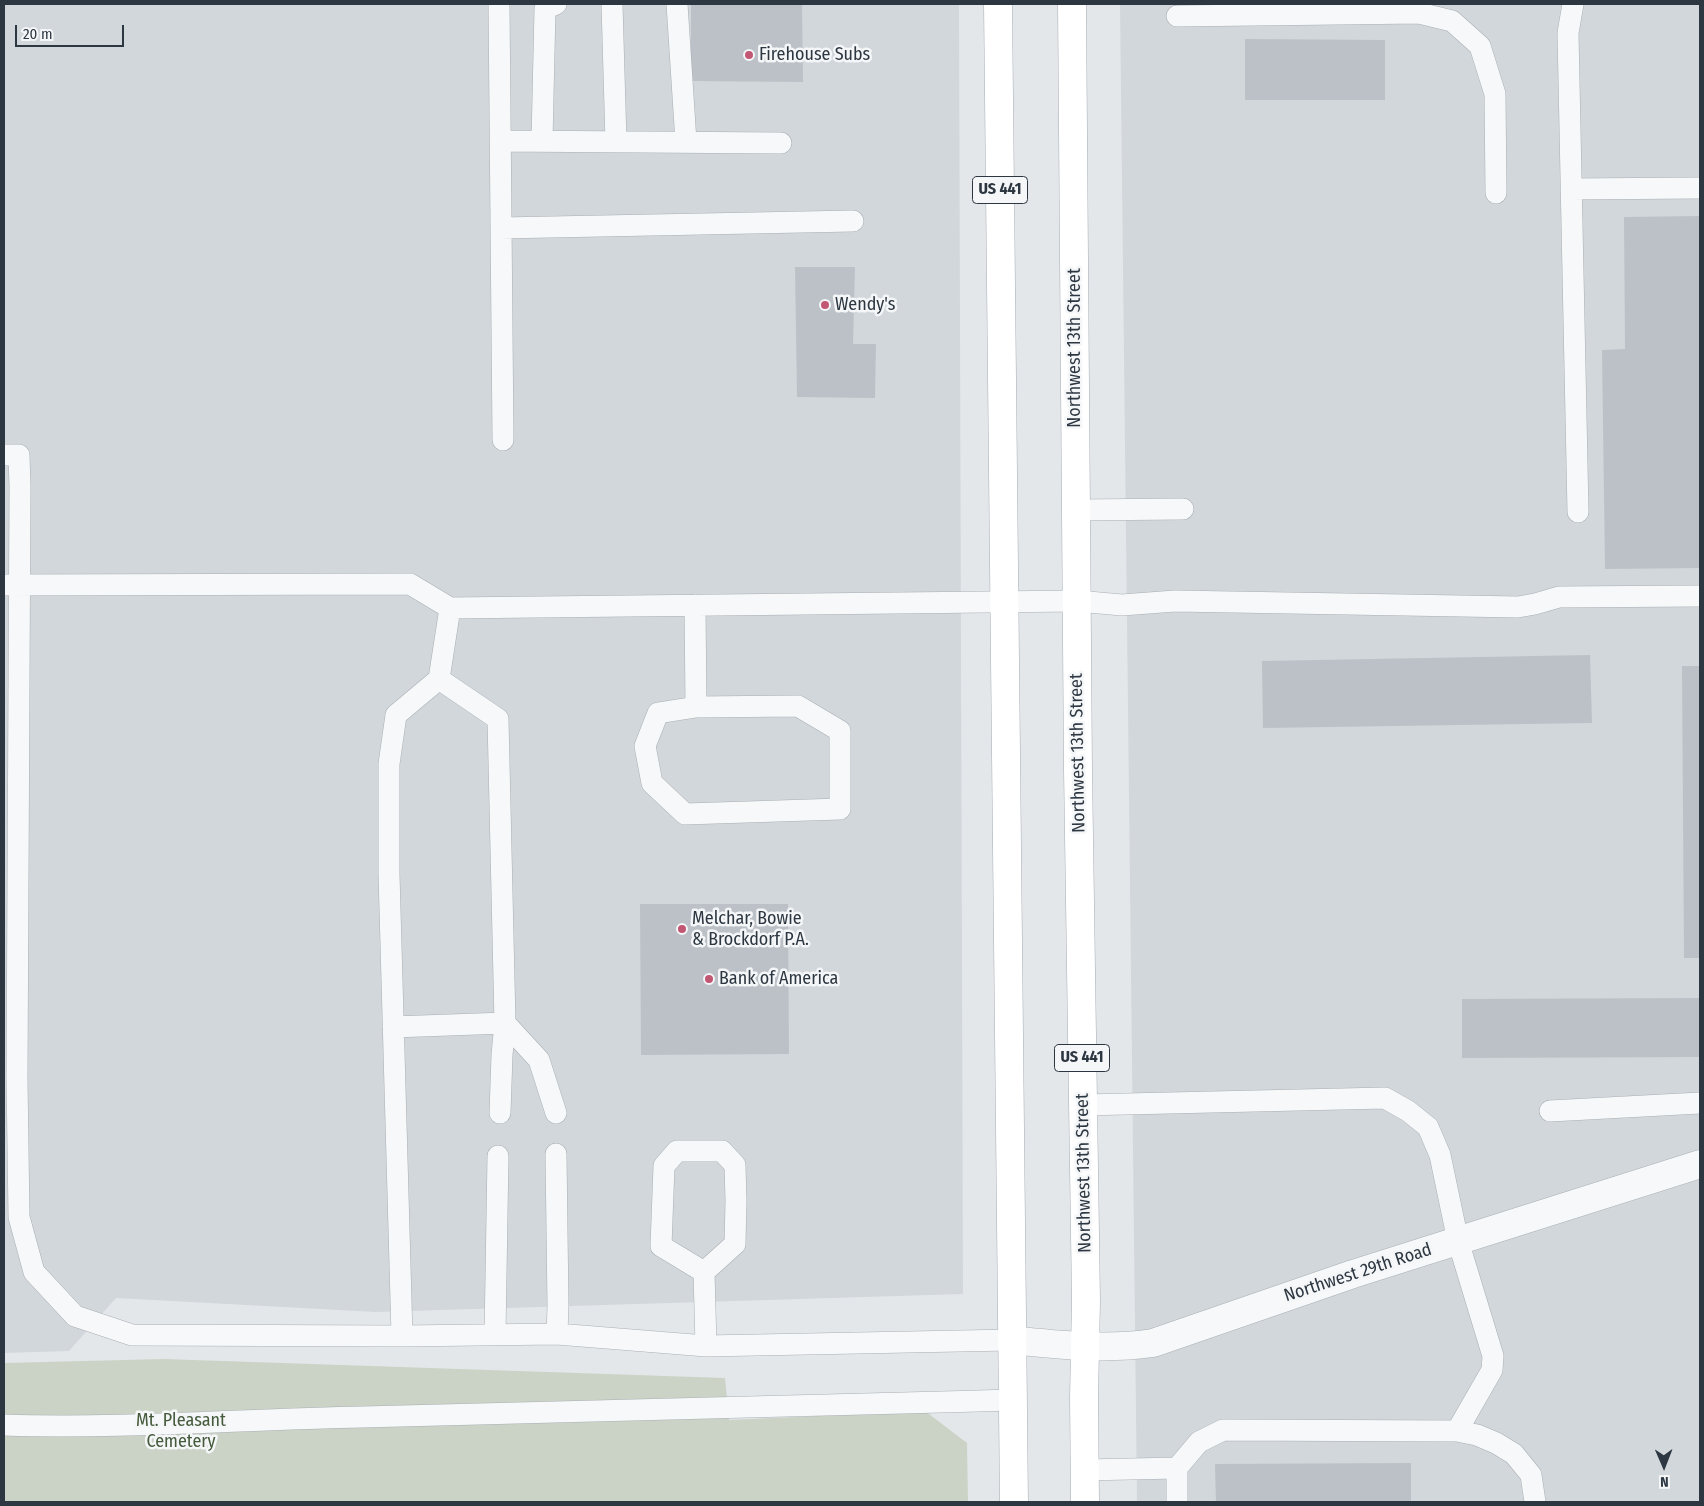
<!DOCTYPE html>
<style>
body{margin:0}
#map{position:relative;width:1704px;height:1506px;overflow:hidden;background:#e4e7ea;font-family:"Fira Sans Condensed",sans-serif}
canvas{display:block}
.frame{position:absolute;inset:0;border:5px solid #2d3741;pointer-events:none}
.north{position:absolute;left:1639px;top:1441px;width:50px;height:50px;-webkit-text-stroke:4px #f4f6f8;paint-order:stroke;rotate:179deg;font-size:14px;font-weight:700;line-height:20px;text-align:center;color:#2d3741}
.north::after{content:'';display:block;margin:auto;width:18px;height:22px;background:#2d3741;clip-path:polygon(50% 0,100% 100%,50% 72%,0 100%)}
.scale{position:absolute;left:15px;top:25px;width:109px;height:22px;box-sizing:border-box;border:2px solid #2d3741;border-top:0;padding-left:6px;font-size:15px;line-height:18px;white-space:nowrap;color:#2d3741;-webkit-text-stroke:4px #f4f6f8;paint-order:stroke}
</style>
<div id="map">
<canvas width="1704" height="1506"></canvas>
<div class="frame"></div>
<div class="north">N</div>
<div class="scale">20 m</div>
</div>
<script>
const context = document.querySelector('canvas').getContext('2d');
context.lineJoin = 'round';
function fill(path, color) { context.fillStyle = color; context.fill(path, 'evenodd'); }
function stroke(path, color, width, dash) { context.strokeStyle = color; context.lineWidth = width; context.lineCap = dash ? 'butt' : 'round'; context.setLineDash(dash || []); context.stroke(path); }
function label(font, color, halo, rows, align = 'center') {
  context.font = font + ' "Fira Sans Condensed",sans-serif'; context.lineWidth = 5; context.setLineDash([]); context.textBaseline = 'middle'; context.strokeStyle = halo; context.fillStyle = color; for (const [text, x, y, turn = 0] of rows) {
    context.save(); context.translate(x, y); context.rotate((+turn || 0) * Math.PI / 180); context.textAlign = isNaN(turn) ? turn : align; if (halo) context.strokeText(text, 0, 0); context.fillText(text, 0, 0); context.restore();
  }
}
fill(new Path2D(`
 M 4,4 L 959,4 L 963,1294 L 376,1312 L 116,1298 L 69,1351 L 4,1353 Z
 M 1120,4 L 1700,4 L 1700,1502 L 1137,1502 Z`), '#d2d7dc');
fill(new Path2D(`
 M 164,1359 L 725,1378 L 729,1420 L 925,1411 L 967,1443 L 968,1502 L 4,1502 L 4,1363 Z`), '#cbd3c6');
fill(new Path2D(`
 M 691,4 L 802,4 L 803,82 L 691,81 Z
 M 1245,39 L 1385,40 L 1385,100 L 1245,100 Z
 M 1700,216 L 1700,568 L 1605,569 L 1602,350 L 1625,349 L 1624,217 Z
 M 795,267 L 855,267 L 853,344 L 876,344 L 875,398 L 797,397 Z
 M 1590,655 L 1592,723 L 1263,728 L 1262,661 Z
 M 1682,666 L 1700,666 L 1700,958 L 1684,958 Z
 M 640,904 L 788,904 L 789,1054 L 641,1055 Z
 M 1700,998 L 1700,1057 L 1462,1058 L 1462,999 Z
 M 1411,1463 L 1411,1502 L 1216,1502 L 1215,1464 Z`), '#bcc1c7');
const service = new Path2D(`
 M 499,4 L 503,440
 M 612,4 L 616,142
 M 677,4 L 686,142
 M 1573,4 L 1568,33 L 1578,512
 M 1177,16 L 1419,13 L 1452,21 L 1480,46 L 1495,94 L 1496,193
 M 500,141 L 781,143
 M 542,141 L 545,9 L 556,4
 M 1571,189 L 1700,188
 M 501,228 L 853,221
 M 4,455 L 19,455 L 20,487 L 17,1078 L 19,1217 L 34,1272 L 75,1316 L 132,1335 L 402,1336 L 557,1334 L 706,1346 L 1011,1340
 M 1076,510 L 1183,509
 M 4,585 L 410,584 L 450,608 L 1077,601 L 1122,605 L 1175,601 L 1518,607 L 1535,604 L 1559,597 L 1700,596
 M 695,605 L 696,707 L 658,713 L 645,746 L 652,783 L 685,814 L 840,809 L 840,731 L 798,706 L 696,707
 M 505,1023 L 539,1060 L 556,1113
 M 393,1027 L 505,1023 L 498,719 L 439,679
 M 1083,1105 L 1385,1098 L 1408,1111 L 1428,1127 L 1440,1155 L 1458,1241 L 1493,1356 L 1492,1370 L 1457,1431
 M 1550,1111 L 1700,1103
 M 500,1113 L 502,1055 L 505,1023
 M 556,1154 L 558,1306 L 557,1334
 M 704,1272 L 661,1246 L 664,1166 L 677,1151 L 722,1151 L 735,1165 L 736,1201 L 735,1244 L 704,1272 L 706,1346
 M 495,1335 L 498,1156
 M 402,1336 L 389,874 L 389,764 L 396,715 L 439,679 L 450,608
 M 4,1425 C 124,1429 244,1419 363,1417 C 580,1411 796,1407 1012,1400
 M 1177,1468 L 1177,1502
 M 1085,1470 L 1177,1468 L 1199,1442 L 1223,1430 L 1457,1431 L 1477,1435 L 1496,1443 L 1514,1454 L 1531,1475 L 1535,1502`);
const minor = new Path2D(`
 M 1011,1340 C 1059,1345 1106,1350 1153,1343 L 1353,1274 L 1700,1164`);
const primary = new Path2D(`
 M 998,4 L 1014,1502
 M 1072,4 L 1078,770 L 1086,1301 L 1084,1398 L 1085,1502`);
stroke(service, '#a9afb4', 22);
stroke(minor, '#a9afb4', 29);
stroke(primary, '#a5adb5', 29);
stroke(service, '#f6f8f9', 21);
stroke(minor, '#f6f8f9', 28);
stroke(primary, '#fff', 28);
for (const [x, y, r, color] of [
 [749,55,5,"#c15773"],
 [825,305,5,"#c15773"],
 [682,929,5,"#c15773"],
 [709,979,5,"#c15773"]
]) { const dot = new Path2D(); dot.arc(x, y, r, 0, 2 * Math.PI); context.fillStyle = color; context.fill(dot); stroke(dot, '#f4f6f8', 2); }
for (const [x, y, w] of [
 [1000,190,55],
 [1082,1058,55]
]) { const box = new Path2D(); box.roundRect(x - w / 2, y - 13.5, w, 27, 4); context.fillStyle = '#f4f6f8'; context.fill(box); stroke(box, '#2d3741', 1); }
label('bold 16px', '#2d3741', null, [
 ["US 441",1000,190],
 ["US 441",1082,1058]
]);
label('18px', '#2d3741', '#f4f6f8', [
 ["Firehouse Subs",759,55],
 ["Wendy's",835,305],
 ["Melchar, Bowie",692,919],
 ["& Brockdorf P.A.",692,940],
 ["Bank of America",719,979]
], 'left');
label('18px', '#2d3741', '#f4f6f8', [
 ["Northwest 13th Street",1075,348,-90],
 ["Northwest 13th Street",1078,753,-91],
 ["Northwest 13th Street",1084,1173,-91],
 ["Northwest 29th Road",1358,1273,-18]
]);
label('18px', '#455b3c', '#f4f6f8', [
 ["Mt. Pleasant",181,1421],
 ["Cemetery",181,1442]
]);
</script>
